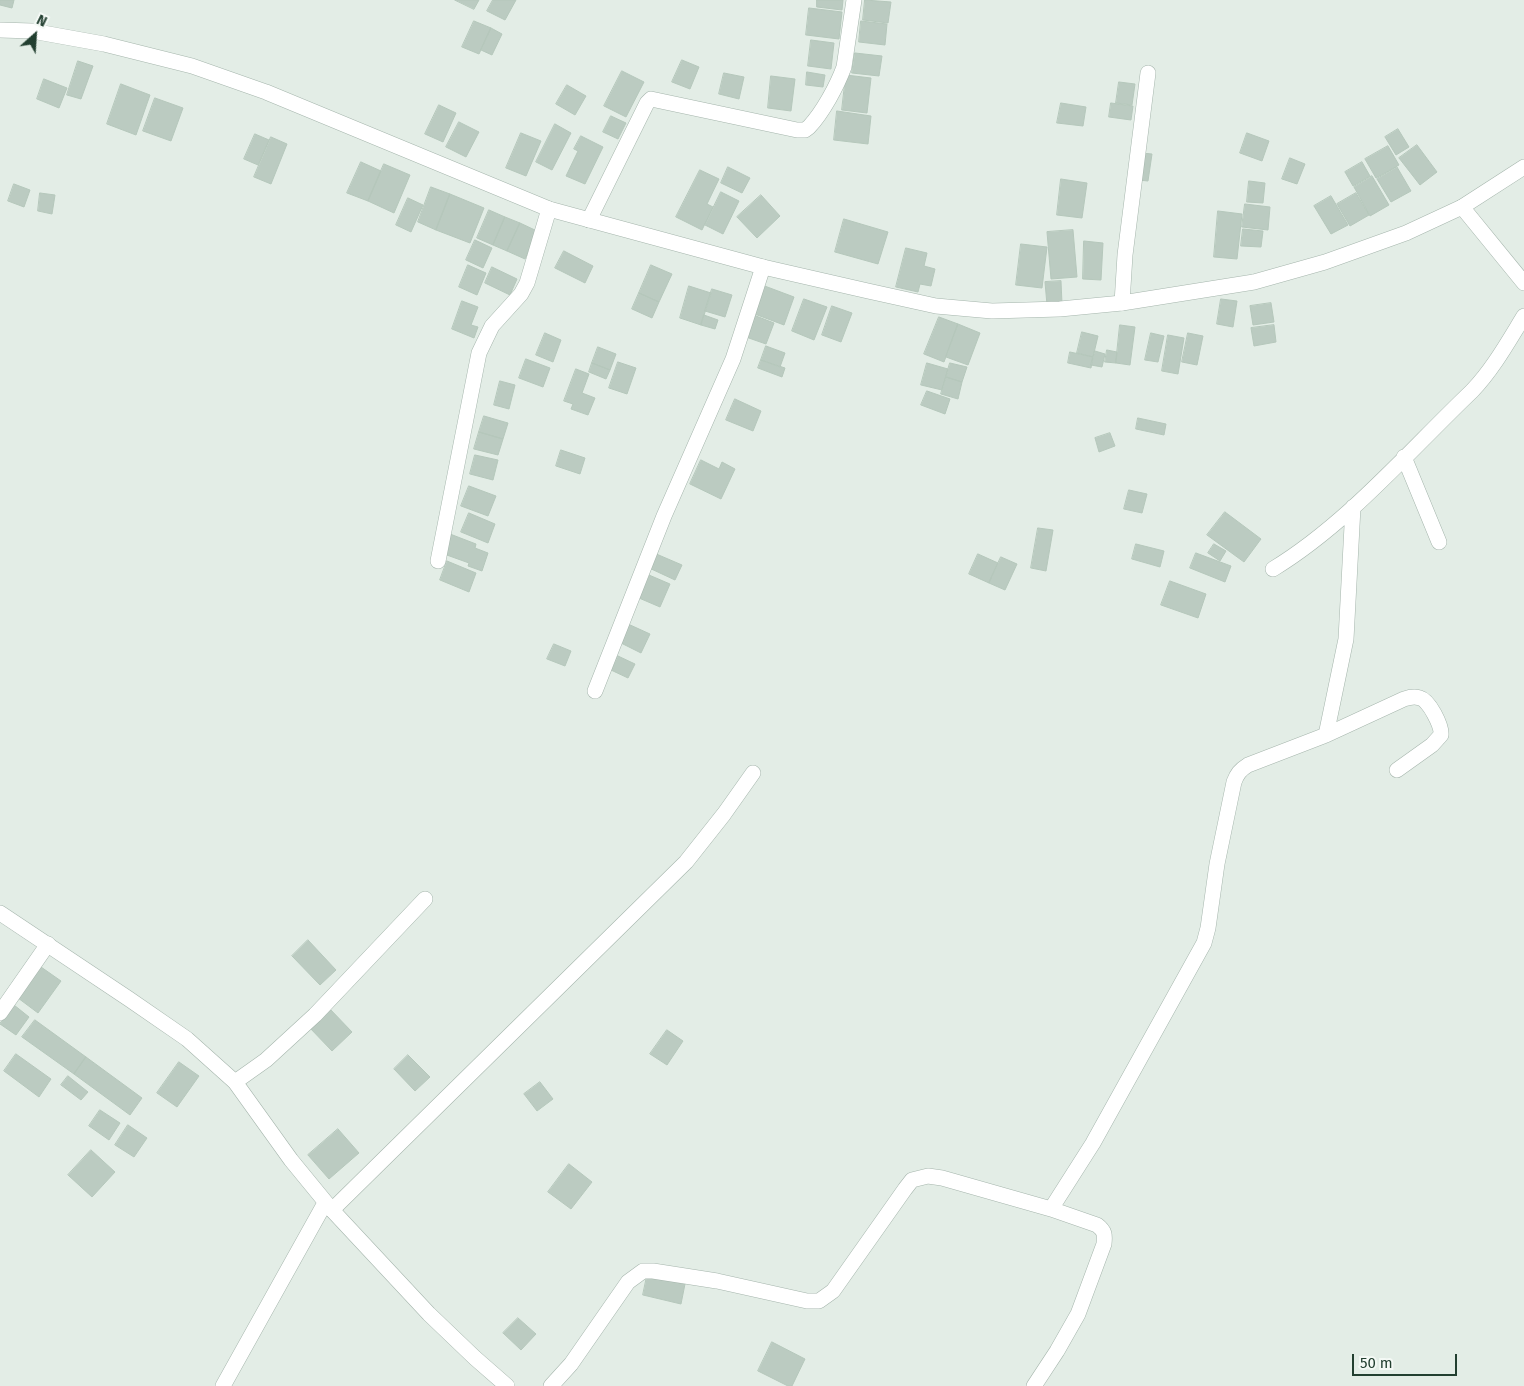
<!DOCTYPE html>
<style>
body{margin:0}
#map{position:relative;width:1524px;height:1386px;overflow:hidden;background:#e3ede6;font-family:"Fira Sans",sans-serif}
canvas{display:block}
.north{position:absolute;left:10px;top:10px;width:50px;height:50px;-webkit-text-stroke:4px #f4f9f5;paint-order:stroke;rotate:26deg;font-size:14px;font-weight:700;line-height:20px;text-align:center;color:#223f30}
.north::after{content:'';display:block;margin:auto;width:18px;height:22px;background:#223f30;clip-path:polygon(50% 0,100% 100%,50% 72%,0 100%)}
.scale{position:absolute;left:1352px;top:1354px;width:105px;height:22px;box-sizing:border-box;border:2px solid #223f30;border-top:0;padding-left:6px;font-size:15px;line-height:18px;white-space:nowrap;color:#223f30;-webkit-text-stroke:4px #f4f9f5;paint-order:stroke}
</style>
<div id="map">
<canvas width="1524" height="1386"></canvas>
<div class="north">N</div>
<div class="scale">50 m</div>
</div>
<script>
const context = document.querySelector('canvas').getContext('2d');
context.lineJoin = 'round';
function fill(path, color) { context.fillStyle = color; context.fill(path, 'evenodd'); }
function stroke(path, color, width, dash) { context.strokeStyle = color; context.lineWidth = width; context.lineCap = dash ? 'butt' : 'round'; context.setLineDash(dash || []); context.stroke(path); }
const building = new Path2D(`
 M 0,0 L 14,0 L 12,8 L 0,5 Z
 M 455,0 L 479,0 L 474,9 Z
 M 493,0 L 516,0 L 505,20 L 487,11 Z
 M 817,0 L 843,0 L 842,10 L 817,7 Z
 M 865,0 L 891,2 L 888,23 L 863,20 Z
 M 809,8 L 842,12 L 839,39 L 806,35 Z
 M 474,21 L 491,28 L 479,54 L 462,47 Z
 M 861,21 L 887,24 L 885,45 L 859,42 Z
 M 491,28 L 502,34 L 492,55 L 481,50 Z
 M 811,40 L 834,43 L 831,69 L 808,66 Z
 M 855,53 L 882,56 L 879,76 L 852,73 Z
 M 682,60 L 699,67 L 690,89 L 672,82 Z
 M 78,61 L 93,66 L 81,99 L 67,95 Z
 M 622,71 L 644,82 L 626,117 L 604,106 Z
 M 807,72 L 825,75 L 823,87 L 806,85 Z
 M 724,73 L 744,77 L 739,99 L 719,94 Z
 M 846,75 L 871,78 L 867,113 L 842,110 Z
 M 771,76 L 795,79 L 791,111 L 768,108 Z
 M 44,79 L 67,88 L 59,108 L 37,99 Z
 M 1119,82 L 1135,84 L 1132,105 L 1116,103 Z
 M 121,84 L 150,95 L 136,135 L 107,124 Z
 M 567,85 L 586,96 L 575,115 L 556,104 Z
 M 155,98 L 183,108 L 171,141 L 143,131 Z
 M 1061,103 L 1086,107 L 1083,126 L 1057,123 Z
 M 1111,103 L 1133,106 L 1131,120 L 1109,117 Z
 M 439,105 L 456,113 L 443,142 L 425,134 Z
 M 837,111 L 871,116 L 868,144 L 834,140 Z
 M 611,116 L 626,123 L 618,139 L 603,132 Z
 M 459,122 L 479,132 L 466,157 L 446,147 Z
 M 555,124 L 571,133 L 552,170 L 536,162 Z
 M 1398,129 L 1409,147 L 1396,155 L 1385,137 Z
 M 521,133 L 541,141 L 526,176 L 506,168 Z
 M 1247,133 L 1269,141 L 1262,161 L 1240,153 Z
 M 255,134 L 269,140 L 258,165 L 244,159 Z
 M 581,136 L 603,147 L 585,184 L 566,176 L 578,151 L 574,149 Z
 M 271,137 L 287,144 L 271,184 L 254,177 Z
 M 1417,145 L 1437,172 L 1420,185 L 1399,158 Z
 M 1388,146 L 1399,165 L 1376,178 L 1365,159 Z
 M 1142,153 L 1152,154 L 1148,181 L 1138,180 Z
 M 1290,158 L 1305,164 L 1297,184 L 1282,179 Z
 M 361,162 L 381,171 L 368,201 L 347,193 Z
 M 1362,162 L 1370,176 L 1353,186 L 1345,172 Z
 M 384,164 L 410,175 L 394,213 L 368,201 Z
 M 728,167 L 750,178 L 742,193 L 721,183 Z
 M 1397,167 L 1411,191 L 1391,202 L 1377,179 Z
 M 700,170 L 719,179 L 707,204 L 713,207 L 702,230 L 676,217 Z
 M 1372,176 L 1389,205 L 1370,216 L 1354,187 Z
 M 1061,179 L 1087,183 L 1082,218 L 1057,215 Z
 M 1249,181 L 1265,183 L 1263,203 L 1247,202 Z
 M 14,184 L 30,190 L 24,207 L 8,201 Z
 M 431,187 L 450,194 L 436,230 L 418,222 Z
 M 721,192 L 739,201 L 723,234 L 705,225 Z
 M 40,193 L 55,195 L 52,214 L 38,211 Z
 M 1356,193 L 1369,215 L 1350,226 L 1337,204 Z
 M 450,194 L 484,208 L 470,243 L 436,230 Z
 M 761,195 L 780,216 L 757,238 L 737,217 Z
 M 1331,196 L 1348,225 L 1331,234 L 1314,206 Z
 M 408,198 L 423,205 L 411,232 L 396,225 Z
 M 1245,204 L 1270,207 L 1268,230 L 1242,227 Z
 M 489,210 L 505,217 L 493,245 L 477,238 Z
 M 1218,211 L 1242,214 L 1237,259 L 1214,257 Z
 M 505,217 L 520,223 L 507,251 L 493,245 Z
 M 844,219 L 888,232 L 878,264 L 835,252 Z
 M 520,223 L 537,231 L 525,259 L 507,251 Z
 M 1243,229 L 1263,231 L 1261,247 L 1241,246 Z
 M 1073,230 L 1077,277 L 1051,279 L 1047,232 Z
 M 475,240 L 492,248 L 483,268 L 466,260 Z
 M 1084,241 L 1103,243 L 1101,280 L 1083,279 Z
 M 1021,244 L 1047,247 L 1042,288 L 1016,285 Z
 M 906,248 L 927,253 L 924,266 L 935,269 L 931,286 L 920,284 L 918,292 L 896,287 Z
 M 564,251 L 593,266 L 585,283 L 555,268 Z
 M 468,265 L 486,273 L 477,295 L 459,287 Z
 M 651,265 L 672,274 L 659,302 L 639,293 Z
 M 492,267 L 517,279 L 510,295 L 485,283 Z
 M 1061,281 L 1062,304 L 1047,305 L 1045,282 Z
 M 762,285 L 794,297 L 784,325 L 752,313 Z
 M 689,286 L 711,293 L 701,325 L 680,318 Z
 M 712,289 L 732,295 L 725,317 L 705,311 Z
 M 639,293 L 659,302 L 652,318 L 632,309 Z
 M 804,299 L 827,307 L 814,340 L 792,331 Z
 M 1221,299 L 1237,301 L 1233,327 L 1217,324 Z
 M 462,301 L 478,307 L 471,325 L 478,327 L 474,338 L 452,329 Z
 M 1271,303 L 1274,322 L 1253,325 L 1250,306 Z
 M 832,306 L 852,313 L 841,342 L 822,335 Z
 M 751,314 L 774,323 L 766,344 L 743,336 Z
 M 704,315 L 718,320 L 715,329 L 701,325 Z
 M 939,317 L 958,324 L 944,362 L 924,354 Z
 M 958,324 L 980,333 L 968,365 L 946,357 Z
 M 1120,325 L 1135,327 L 1130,365 L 1116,363 Z
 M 1274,325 L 1276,342 L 1254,346 L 1251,328 Z
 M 1082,332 L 1098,336 L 1093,357 L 1077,353 Z
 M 545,333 L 561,340 L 553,362 L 536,355 Z
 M 1151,333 L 1164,336 L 1158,362 L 1145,360 Z
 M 1188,333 L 1203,336 L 1197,365 L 1182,362 Z
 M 1168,335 L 1184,338 L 1178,374 L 1162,371 Z
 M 766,346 L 785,353 L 780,367 L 761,360 Z
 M 598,347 L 616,354 L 610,370 L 592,363 Z
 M 1107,350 L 1117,352 L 1116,363 L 1105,362 Z
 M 1095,351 L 1105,354 L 1102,367 L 1091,365 Z
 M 1070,352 L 1093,357 L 1091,368 L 1068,363 Z
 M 526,359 L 550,368 L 543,387 L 519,378 Z
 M 761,360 L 785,368 L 782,377 L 758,368 Z
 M 618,362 L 636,368 L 627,394 L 609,388 Z
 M 592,363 L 610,370 L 606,379 L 589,372 Z
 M 927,363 L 948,369 L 942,390 L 921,385 Z
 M 950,363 L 967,367 L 962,382 L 946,377 Z
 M 576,369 L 589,374 L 582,393 L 595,398 L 588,415 L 571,409 L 573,404 L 564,401 Z
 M 946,377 L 962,382 L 958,399 L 941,394 Z
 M 500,381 L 515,385 L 509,409 L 494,405 Z
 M 927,391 L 950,399 L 945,414 L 921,405 Z
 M 735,399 L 761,411 L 753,431 L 726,420 Z
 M 484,416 L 508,423 L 503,439 L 479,432 Z
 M 1138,418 L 1166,424 L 1164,435 L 1136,429 Z
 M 479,432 L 503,439 L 498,455 L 474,449 Z
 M 1110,433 L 1115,446 L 1099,452 L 1095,438 Z
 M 561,450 L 585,458 L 580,474 L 556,466 Z
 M 475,455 L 498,460 L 493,480 L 470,474 Z
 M 701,460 L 719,469 L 722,462 L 735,469 L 721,499 L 690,484 Z
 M 469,486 L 496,496 L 488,516 L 461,506 Z
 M 1129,490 L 1147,494 L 1142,513 L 1124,509 Z
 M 1225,512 L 1261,539 L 1244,562 L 1207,535 Z
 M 469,513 L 495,524 L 488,543 L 461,532 Z
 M 1038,528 L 1053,530 L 1046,571 L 1031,568 Z
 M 450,534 L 476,544 L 475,548 L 488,553 L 482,571 L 468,566 L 469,563 L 444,554 Z
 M 1136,544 L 1164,551 L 1160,567 L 1132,559 Z
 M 1214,544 L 1226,551 L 1220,561 L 1208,553 Z
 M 654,553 L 682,565 L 675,580 L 647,567 Z
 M 1196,553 L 1231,566 L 1225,582 L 1190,568 Z
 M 978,554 L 998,563 L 989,583 L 969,574 Z
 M 1001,557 L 1017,564 L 1005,590 L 989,583 Z
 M 447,561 L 476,573 L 469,592 L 440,580 Z
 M 649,575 L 670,584 L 660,607 L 639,598 Z
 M 1170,581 L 1206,594 L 1198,618 L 1161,605 Z
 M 628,624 L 650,634 L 641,653 L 619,642 Z
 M 554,644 L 571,651 L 565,666 L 547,659 Z
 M 618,656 L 635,664 L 628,678 L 611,670 Z
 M 308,940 L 336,970 L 320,985 L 292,956 Z
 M 41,967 L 61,981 L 38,1013 L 18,998 Z
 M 14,1005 L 29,1017 L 16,1035 L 0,1024 Z
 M 329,1008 L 352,1032 L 332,1051 L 309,1027 Z
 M 35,1020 L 86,1057 L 74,1074 L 22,1037 Z
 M 667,1030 L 683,1041 L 667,1065 L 650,1054 Z
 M 16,1054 L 51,1079 L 39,1097 L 4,1071 Z
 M 408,1055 L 430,1077 L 415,1091 L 394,1069 Z
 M 86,1057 L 142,1098 L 130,1115 L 74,1074 Z
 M 179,1062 L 199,1076 L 177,1107 L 157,1093 Z
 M 68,1076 L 88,1092 L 81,1100 L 61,1085 Z
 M 540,1082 L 553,1099 L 537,1111 L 524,1094 Z
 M 100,1110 L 120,1123 L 109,1140 L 89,1126 Z
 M 128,1125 L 147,1138 L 134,1157 L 115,1145 Z
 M 338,1129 L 359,1153 L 329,1179 L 308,1155 Z
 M 91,1150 L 115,1172 L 92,1197 L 68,1175 Z
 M 569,1164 L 592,1182 L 571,1209 L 548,1192 Z
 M 647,1276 L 685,1284 L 681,1304 L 643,1295 Z
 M 518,1318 L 536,1334 L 521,1350 L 503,1333 Z
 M 772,1342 L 805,1359 L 792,1386 L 788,1386 L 758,1371 Z`);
fill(building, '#bbcbc1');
stroke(building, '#b5c7bb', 1);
const minor = new Path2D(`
 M 1462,207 L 1524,283
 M 589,220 L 647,103 L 651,99 L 797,130 L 805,130 L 809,127 C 823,112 837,86 844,67 L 854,0
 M 1122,303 L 1125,255 L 1148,73
 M 1404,457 L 1439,542
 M 438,561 L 479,353 L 492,326 L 521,294 L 527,283 L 549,209
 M 1273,569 C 1347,524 1409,451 1472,391 C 1493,369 1508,342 1524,316
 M 595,691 L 664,516 L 733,359 L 763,267
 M 1326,735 L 1346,639 L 1353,507
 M 0,1013 L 48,944
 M 235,1082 L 266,1060 L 315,1015 L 425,899
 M 332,1210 L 686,862 L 724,814 L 753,773
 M 223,1386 L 325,1203
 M 551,1386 L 571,1364 L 628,1282 L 643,1271 L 653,1271 L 717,1281 L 807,1301 L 819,1301 L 833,1291 L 905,1189 L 912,1180 L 928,1176 L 942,1178 L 1051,1209
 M 1034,1386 L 1057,1351 L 1078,1314 L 1104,1244 C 1105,1235 1105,1231 1097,1225 L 1051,1209 L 1093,1143 L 1204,943 L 1208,928 L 1217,864 L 1234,782 C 1237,774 1240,770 1248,765 L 1326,735 L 1404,699 C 1410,697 1415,696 1420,698 C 1429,700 1442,726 1441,735 L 1432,745 L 1397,770`);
const tertiary = new Path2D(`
 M 0,30 L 32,31 L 104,44 L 192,66 L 266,92 L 549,209 L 763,267 L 868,291 L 936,306 L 992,311 L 1060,309 L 1122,303 L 1254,282 L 1325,262 L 1406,233 L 1462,207 L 1524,167
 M 0,913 L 129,999 L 187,1039 L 235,1082 L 291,1160 L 332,1210 L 429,1314 L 475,1358 L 507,1386`);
stroke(minor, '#a5b5ac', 16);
stroke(tertiary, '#a5b5ac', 16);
stroke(minor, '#fff', 15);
stroke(tertiary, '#fff', 15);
</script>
